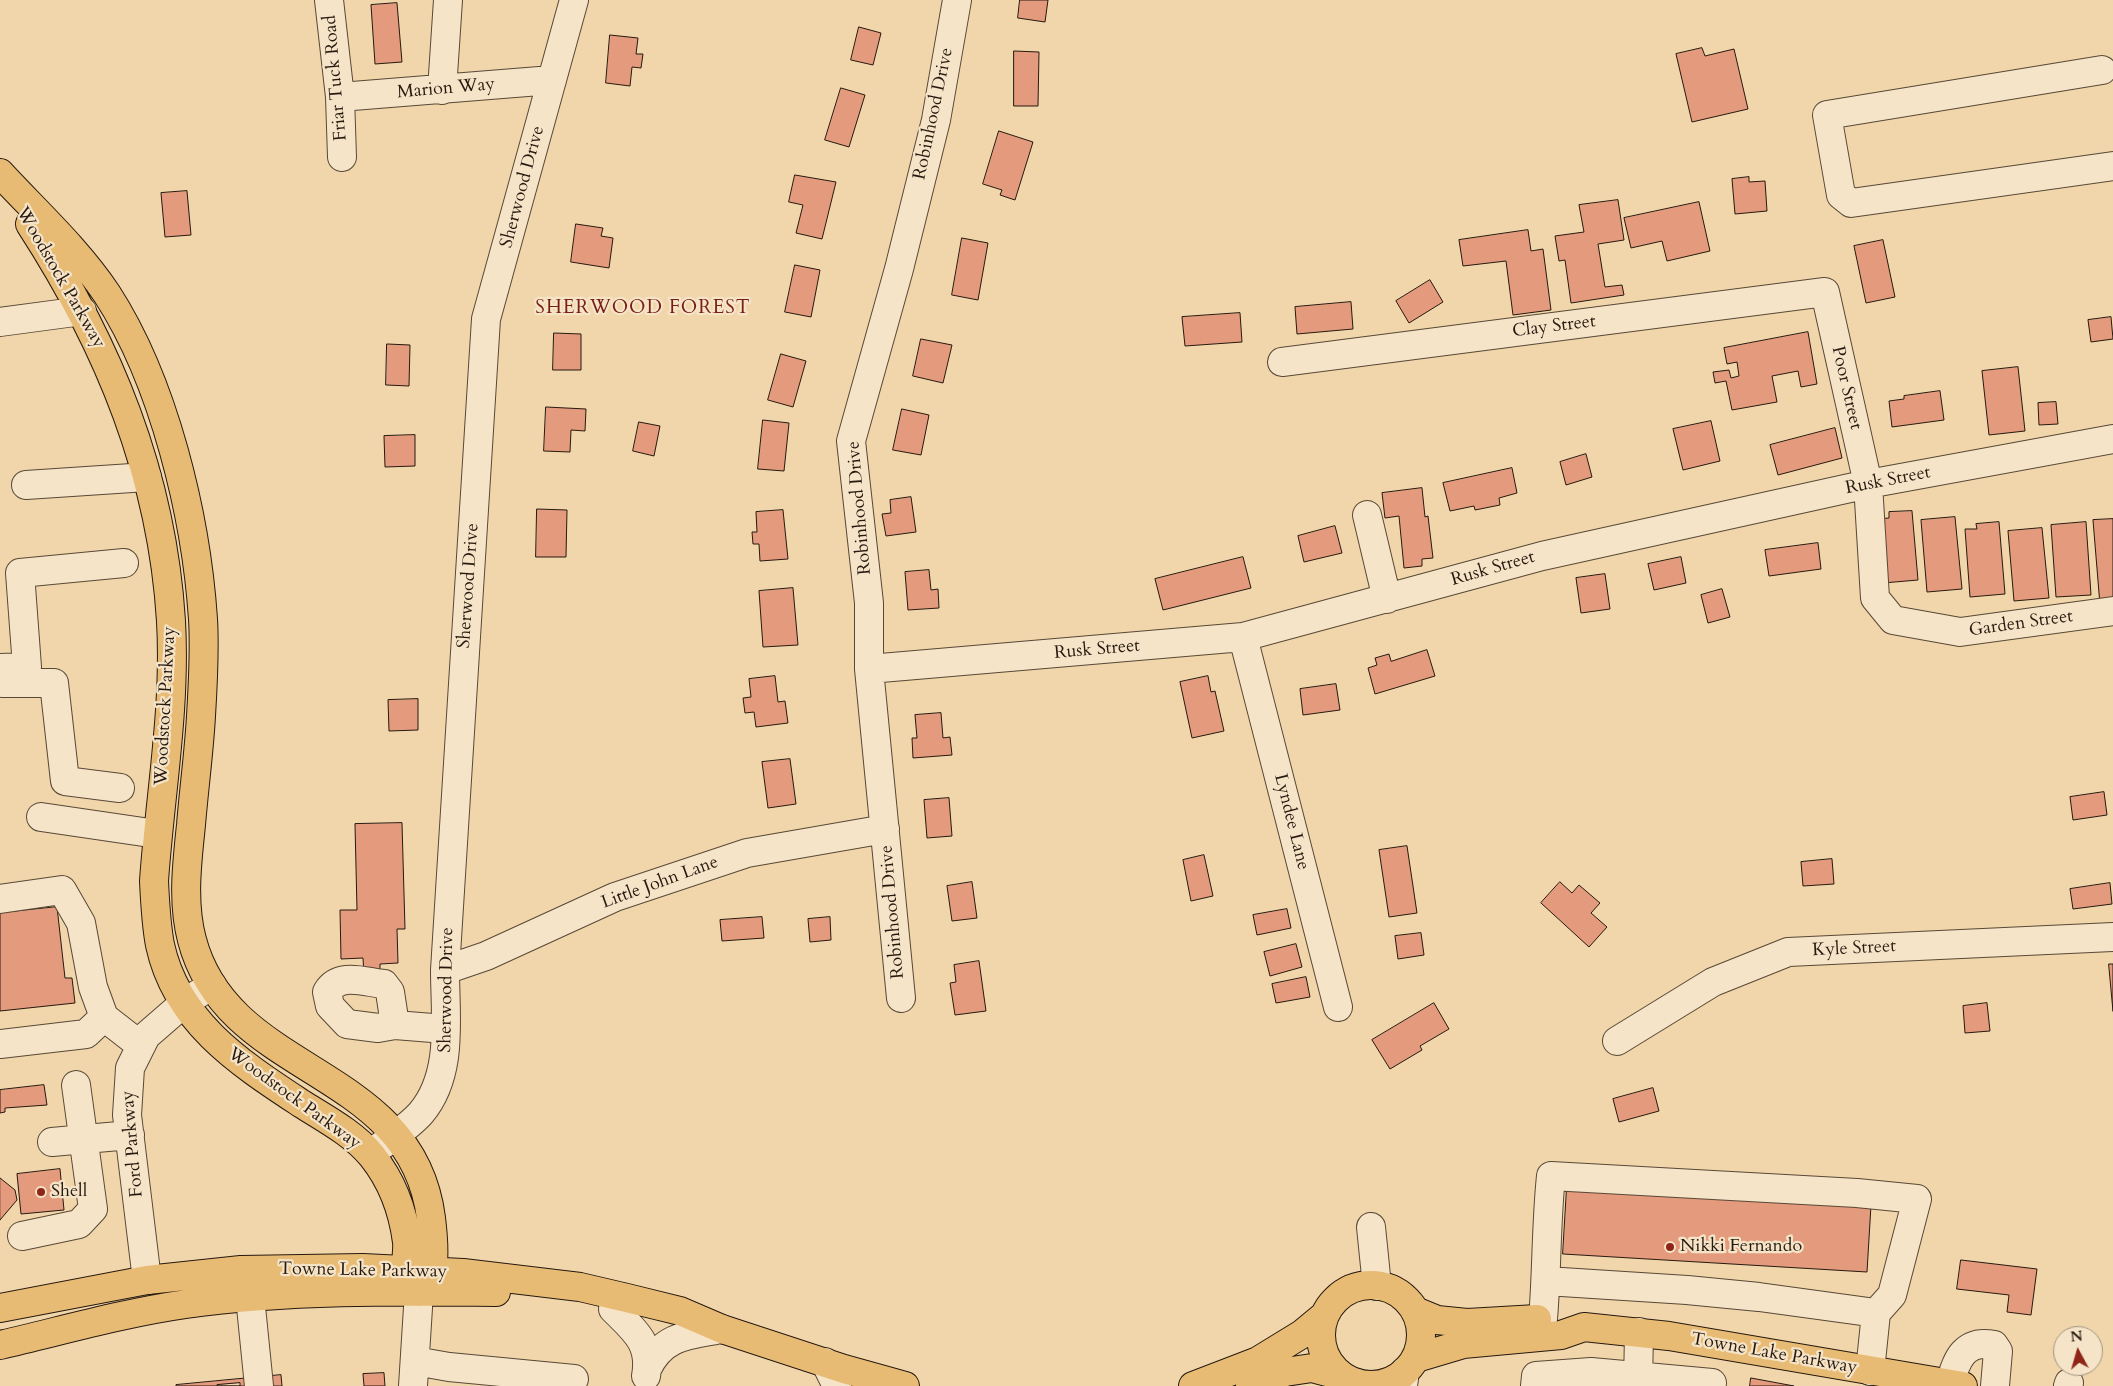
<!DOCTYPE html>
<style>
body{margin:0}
#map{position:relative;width:2113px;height:1386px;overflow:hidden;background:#f0d6aa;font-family:Cardo,serif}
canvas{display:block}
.north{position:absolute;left:2053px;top:1326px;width:50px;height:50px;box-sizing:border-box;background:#f5e4c8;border:1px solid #a2937e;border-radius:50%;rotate:354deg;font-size:14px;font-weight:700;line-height:20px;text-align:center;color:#26190f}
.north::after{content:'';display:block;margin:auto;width:18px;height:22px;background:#8f2418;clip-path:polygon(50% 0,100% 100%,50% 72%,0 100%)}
</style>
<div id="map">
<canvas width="2113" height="1386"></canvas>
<div class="north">N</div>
</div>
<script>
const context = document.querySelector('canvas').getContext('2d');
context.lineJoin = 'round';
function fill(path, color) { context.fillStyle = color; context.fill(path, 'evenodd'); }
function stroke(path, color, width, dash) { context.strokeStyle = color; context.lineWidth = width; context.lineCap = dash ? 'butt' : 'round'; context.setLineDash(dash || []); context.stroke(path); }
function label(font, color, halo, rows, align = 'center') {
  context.font = font + ' Cardo,serif'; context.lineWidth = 4.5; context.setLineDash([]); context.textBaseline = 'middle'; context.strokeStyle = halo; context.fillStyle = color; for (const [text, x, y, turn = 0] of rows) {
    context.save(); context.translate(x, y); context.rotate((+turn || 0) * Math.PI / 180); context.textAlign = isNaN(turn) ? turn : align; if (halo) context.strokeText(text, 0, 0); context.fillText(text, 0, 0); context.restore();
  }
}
const building = new Path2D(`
 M 1020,0 L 1048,0 L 1045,22 L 1018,18 Z
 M 397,3 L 402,62 L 375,64 L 371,5 Z
 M 859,27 L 881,33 L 873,65 L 851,60 Z
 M 610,35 L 638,38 L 636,54 L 643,54 L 641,68 L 632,67 L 630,86 L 606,83 Z
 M 1702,48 L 1705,56 L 1734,49 L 1748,109 L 1692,122 L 1676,54 Z
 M 1014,51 L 1039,52 L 1038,106 L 1014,106 Z
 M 841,88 L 865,95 L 849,147 L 825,140 Z
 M 999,131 L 1033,142 L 1015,200 L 1000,195 L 1002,190 L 983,184 Z
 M 795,175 L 836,182 L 822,239 L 796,233 L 803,205 L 789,202 Z
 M 1749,177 L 1749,182 L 1765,181 L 1767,211 L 1735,214 L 1732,179 Z
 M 187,191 L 191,235 L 165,237 L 161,193 Z
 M 1618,200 L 1624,240 L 1598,244 L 1605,287 L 1622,285 L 1624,295 L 1571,303 L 1565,260 L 1559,261 L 1555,236 L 1584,232 L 1579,205 Z
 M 1699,202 L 1710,251 L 1667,261 L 1662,241 L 1631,248 L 1624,218 Z
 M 576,224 L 603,228 L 601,236 L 613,238 L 609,268 L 571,262 Z
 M 1528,230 L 1531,251 L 1543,249 L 1551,310 L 1513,315 L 1506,261 L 1463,266 L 1459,240 Z
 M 962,238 L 988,243 L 978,300 L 952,295 Z
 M 1883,240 L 1895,297 L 1866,303 L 1854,246 Z
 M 795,265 L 820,270 L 811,317 L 785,312 Z
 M 1430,280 L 1443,302 L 1409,323 L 1396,301 Z
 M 1351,302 L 1353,329 L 1297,334 L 1295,307 Z
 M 1240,313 L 1242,342 L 1185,346 L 1182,317 Z
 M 2111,317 L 2113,339 L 2091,342 L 2088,320 Z
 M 1808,332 L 1817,384 L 1801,387 L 1798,371 L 1772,376 L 1777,402 L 1732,410 L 1726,381 L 1715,383 L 1713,372 L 1729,370 L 1731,378 L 1739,376 L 1737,362 L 1727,364 L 1724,348 Z
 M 554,333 L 581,334 L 581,370 L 553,370 Z
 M 921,339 L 952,345 L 943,383 L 913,376 Z
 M 387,344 L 410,345 L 409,386 L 386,385 Z
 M 781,354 L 806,361 L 793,407 L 768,400 Z
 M 2018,367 L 2025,431 L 1989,435 L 1982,371 Z
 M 1940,391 L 1944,420 L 1892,427 L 1889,401 L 1904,399 L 1904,396 Z
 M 2056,402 L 2058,424 L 2039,425 L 2038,403 Z
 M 546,407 L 586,409 L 585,431 L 571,430 L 570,452 L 544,451 Z
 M 902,409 L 929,415 L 921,455 L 893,450 Z
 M 763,420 L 789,423 L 784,471 L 758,469 Z
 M 1711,421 L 1720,461 L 1683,470 L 1673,429 Z
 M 639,422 L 660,426 L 654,456 L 633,451 Z
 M 1835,428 L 1842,458 L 1778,475 L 1770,445 Z
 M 415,435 L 415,466 L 385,467 L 384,436 Z
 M 1586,454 L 1592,477 L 1566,485 L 1560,462 Z
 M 1512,468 L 1517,493 L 1499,498 L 1500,505 L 1475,510 L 1474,506 L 1450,511 L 1443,483 Z
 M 1422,488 L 1425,517 L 1428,516 L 1433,558 L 1422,559 L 1422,566 L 1404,568 L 1399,516 L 1385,518 L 1382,493 Z
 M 911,497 L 916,532 L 886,536 L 882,514 L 891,513 L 890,500 Z
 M 537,509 L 567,510 L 566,557 L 536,557 Z
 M 783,510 L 788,559 L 760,561 L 759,544 L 753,544 L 752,532 L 757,532 L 756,512 Z
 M 1912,511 L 1918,580 L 1883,583 L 1878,519 L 1889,518 L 1889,512 Z
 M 1955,517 L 1962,589 L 1927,592 L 1921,520 Z
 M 2113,519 L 2113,603 L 2100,605 L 2093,520 Z
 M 1999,522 L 2005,594 L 1970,597 L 1965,529 L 1977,529 L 1976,524 Z
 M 2086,522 L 2091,595 L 2056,597 L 2051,525 Z
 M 1335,526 L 1342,553 L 1304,562 L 1298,536 Z
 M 2042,528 L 2049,598 L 2014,601 L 2008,531 Z
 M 1818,543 L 1821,569 L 1769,576 L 1765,550 Z
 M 1243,557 L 1251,588 L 1163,610 L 1155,579 Z
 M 1681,557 L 1686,583 L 1654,590 L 1648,564 Z
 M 929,570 L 931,590 L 938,589 L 939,608 L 908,610 L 905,572 Z
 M 1605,574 L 1610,609 L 1581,613 L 1576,578 Z
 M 793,588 L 798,645 L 763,647 L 759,591 Z
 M 1722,589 L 1730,617 L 1708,623 L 1701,595 Z
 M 1427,650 L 1435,676 L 1375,694 L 1368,668 L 1377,665 L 1375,658 L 1389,654 L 1391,661 Z
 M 775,676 L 778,702 L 785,701 L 788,723 L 756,727 L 754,712 L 745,713 L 743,698 L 751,697 L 749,679 Z
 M 1208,676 L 1211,692 L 1215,691 L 1224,731 L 1192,738 L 1180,682 Z
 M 1336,684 L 1340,710 L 1303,715 L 1300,689 Z
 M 418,699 L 418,730 L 389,731 L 388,700 Z
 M 941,713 L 943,738 L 950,737 L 952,755 L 913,758 L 912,738 L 917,738 L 915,715 Z
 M 790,759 L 796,804 L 768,808 L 762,762 Z
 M 2104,792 L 2107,815 L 2073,820 L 2070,797 Z
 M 949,798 L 952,836 L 927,838 L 924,800 Z
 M 402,823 L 405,929 L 397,929 L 398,963 L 380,964 L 380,974 L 364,975 L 363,958 L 341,959 L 340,910 L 357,910 L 355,824 Z
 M 1407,846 L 1417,913 L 1389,917 L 1379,850 Z
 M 1204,855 L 1213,896 L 1191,901 L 1183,860 Z
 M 1832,859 L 1834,884 L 1803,886 L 1801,862 Z
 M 972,882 L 977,918 L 952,921 L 947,886 Z
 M 1560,882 L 1572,893 L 1579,885 L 1600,903 L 1591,913 L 1607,927 L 1589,947 L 1541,903 Z
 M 2110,883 L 2112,904 L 2073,909 L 2070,889 Z
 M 57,907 L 65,978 L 72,978 L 75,1003 L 0,1011 L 0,913 Z
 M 1287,909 L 1291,928 L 1257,935 L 1253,915 Z
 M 762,917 L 764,938 L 722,941 L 720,920 Z
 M 830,917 L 831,940 L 810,942 L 808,919 Z
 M 1421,933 L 1424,955 L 1398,959 L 1395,936 Z
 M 1296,944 L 1302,967 L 1270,976 L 1264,952 Z
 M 979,961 L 986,1011 L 955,1015 L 950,983 L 956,982 L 954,965 Z
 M 2109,964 L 2113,964 L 2113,1011 Z
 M 1306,977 L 1310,997 L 1276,1003 L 1272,984 Z
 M 1434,1003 L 1449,1029 L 1420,1046 L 1422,1050 L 1390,1069 L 1372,1040 Z
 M 1987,1003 L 1990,1031 L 1965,1033 L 1963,1006 Z
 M 44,1085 L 47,1105 L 5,1108 L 5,1112 L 0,1113 L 0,1090 Z
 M 1653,1088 L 1659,1111 L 1619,1122 L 1613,1099 Z
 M 60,1169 L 64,1210 L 21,1214 L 17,1174 Z
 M 0,1178 L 15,1190 L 17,1200 L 0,1220 Z
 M 1567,1187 L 1871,1205 L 1867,1272 L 1563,1254 Z
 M 1961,1260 L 2037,1269 L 2031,1315 L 2007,1312 L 2009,1295 L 1957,1289 Z
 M 384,1373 L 385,1386 L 364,1386 L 363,1374 Z
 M 281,1375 L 282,1386 L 176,1386 L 176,1385 Z
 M 1751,1378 L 1794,1386 L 1750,1386 Z
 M 240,1383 L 240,1386 L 217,1386 L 217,1385 Z`);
fill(building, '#e49a7c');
stroke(building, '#26190f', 1);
const minor = new Path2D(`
 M 329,0 L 340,97 L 342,157
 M 2102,70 L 1827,115 L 1841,195 L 1851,203 L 2113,166
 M 442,90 L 448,0
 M 340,97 L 552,80
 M 0,322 L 82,311
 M 1282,362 L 1825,292 L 1868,484 L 1875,598 L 1893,620 L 1960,632 L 2113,611
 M 26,485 L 147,477
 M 1367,515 L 1387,599
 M 1243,637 L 1338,1007
 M 0,668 L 27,667 L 20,573 L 124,563
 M 869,669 L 1243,637 L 1542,556 L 1868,484 L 2113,439
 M 3,683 L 54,683 L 65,781 L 120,788
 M 41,817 L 157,834
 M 0,899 L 62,890 L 81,923 L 93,987 L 104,1017 L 140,1045
 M 445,970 L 486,956 L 615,897 L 747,853 L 885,829
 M 901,998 L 869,669 L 869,603 L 851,441 L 899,269 L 936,120 L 957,0
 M 395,1025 L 390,992 L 384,984 C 364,982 339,972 327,992 L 330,1006 L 347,1024 L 378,1028 L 395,1025 L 445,1029
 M 1617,1041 L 1713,982 L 1788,952 L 2113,937
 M 0,1044 L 86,1034 L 104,1017
 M 52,1142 L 130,1135
 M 371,1154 C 385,1142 409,1127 421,1113 C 454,1074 445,1017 445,970 L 486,319 L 574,0
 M 1371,1227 L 1377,1286
 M 22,1236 L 79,1224 L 93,1209 L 76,1085
 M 147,1280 L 127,1115 L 130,1068 L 146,1036 L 184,1003 L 212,985
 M 1546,1281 L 1687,1290 L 1759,1297 L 1876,1313
 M 250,1297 L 259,1386
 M 613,1309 C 634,1330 652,1343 646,1376
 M 1543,1319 C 1547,1271 1546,1223 1551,1176 L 1857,1193 L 1917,1199 L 1892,1295 L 1876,1313 L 1870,1371
 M 415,1361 L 449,1367 L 574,1379
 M 825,1362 L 837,1386
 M 647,1369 C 663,1335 689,1335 722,1329
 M 1357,1383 L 1358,1386
 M 1950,1384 C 1956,1359 1965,1339 1994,1345 L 1998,1351 L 1995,1386
 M 413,1386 L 419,1292
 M 1403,1386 L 1405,1371
 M 1535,1386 L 1536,1376 L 1591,1372 L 1712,1383
 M 1638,1386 L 1639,1332
 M 2068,1386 L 2069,1383`);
const major = new Path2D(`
 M 0,173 C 36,212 77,249 107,294 C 164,382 196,515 203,619 C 205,651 203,683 201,716 C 199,752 194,788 191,825 C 187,863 182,903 192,940 C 228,1078 412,1065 431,1218 C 433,1234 435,1254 432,1270 C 430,1277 423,1285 419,1292
 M 30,224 C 109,346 162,475 171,621 C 176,708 160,795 154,881 C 155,902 156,924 160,945 C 177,1023 240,1063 302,1104 C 326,1119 354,1134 372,1156 C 392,1181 403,1211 407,1242 C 408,1251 405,1261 407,1269 C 409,1277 416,1285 419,1292
 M1321 1335a50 50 0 1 1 100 0a50 50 0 1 1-100 0Z
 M 0,1308 L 147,1280 L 241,1270 L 363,1268 L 463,1273 L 580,1287 L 627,1298 L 680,1311 L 722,1329 L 844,1369 L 905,1386
 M 1415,1311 L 1437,1320 L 1467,1323 L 1537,1319
 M 0,1345 C 61,1331 123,1313 186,1304 C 288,1290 393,1291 496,1292
 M 1416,1358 L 1463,1344 L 1561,1335 L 1584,1327 L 1669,1336 L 1963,1386
 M 1193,1386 L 1258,1361 L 1302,1334 L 1325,1315
 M 1250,1386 L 1285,1372 L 1312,1368 L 1342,1376`);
stroke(minor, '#584836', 30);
stroke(major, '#26190f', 30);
stroke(minor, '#f5e4c8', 28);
stroke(major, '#e8bb75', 28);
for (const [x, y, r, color] of [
 [41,1192,5,"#8f2418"],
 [1670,1247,5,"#8f2418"]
]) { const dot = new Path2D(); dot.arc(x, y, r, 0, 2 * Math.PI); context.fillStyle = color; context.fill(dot); stroke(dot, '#f5e4c8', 2); }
label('18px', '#26190f', '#f5e4c8', [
 ["Friar Tuck Road",336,78,-95],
 ["Marion Way",446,89,-5],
 ["Robinhood Drive",934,114,-78],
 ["Sherwood Drive",523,187,-75],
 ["Woodstock Parkway",60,278,60],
 ["Clay Street",1554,327,-7],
 ["Poor Street",1846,388,77],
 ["Rusk Street",1888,481,-11],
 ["Robinhood Drive",860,508,-95],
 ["Rusk Street",1493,569,-16],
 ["Sherwood Drive",469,586,-86],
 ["Garden Street",2021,624,-8],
 ["Rusk Street",1097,650,-5],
 ["Woodstock Parkway",166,706,-87],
 ["Lyndee Lane",1291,822,76],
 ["Little John Lane",660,883,-20],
 ["Robinhood Drive",893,912,-95],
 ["Kyle Street",1854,949,-3],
 ["Sherwood Drive",447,990,-89],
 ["Woodstock Parkway",294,1099,36],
 ["Ford Parkway",133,1144,-95],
 ["Towne Lake Parkway",363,1271,1],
 ["Towne Lake Parkway",1774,1354,10]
]);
label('18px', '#26190f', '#f5e4c8', [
 ["Shell",51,1192],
 ["Nikki Fernando",1680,1247]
], 'left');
context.letterSpacing = '1px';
label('19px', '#7a1f14', '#f5e4c8', [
 ["SHERWOOD FOREST",643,309]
]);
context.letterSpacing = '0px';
</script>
